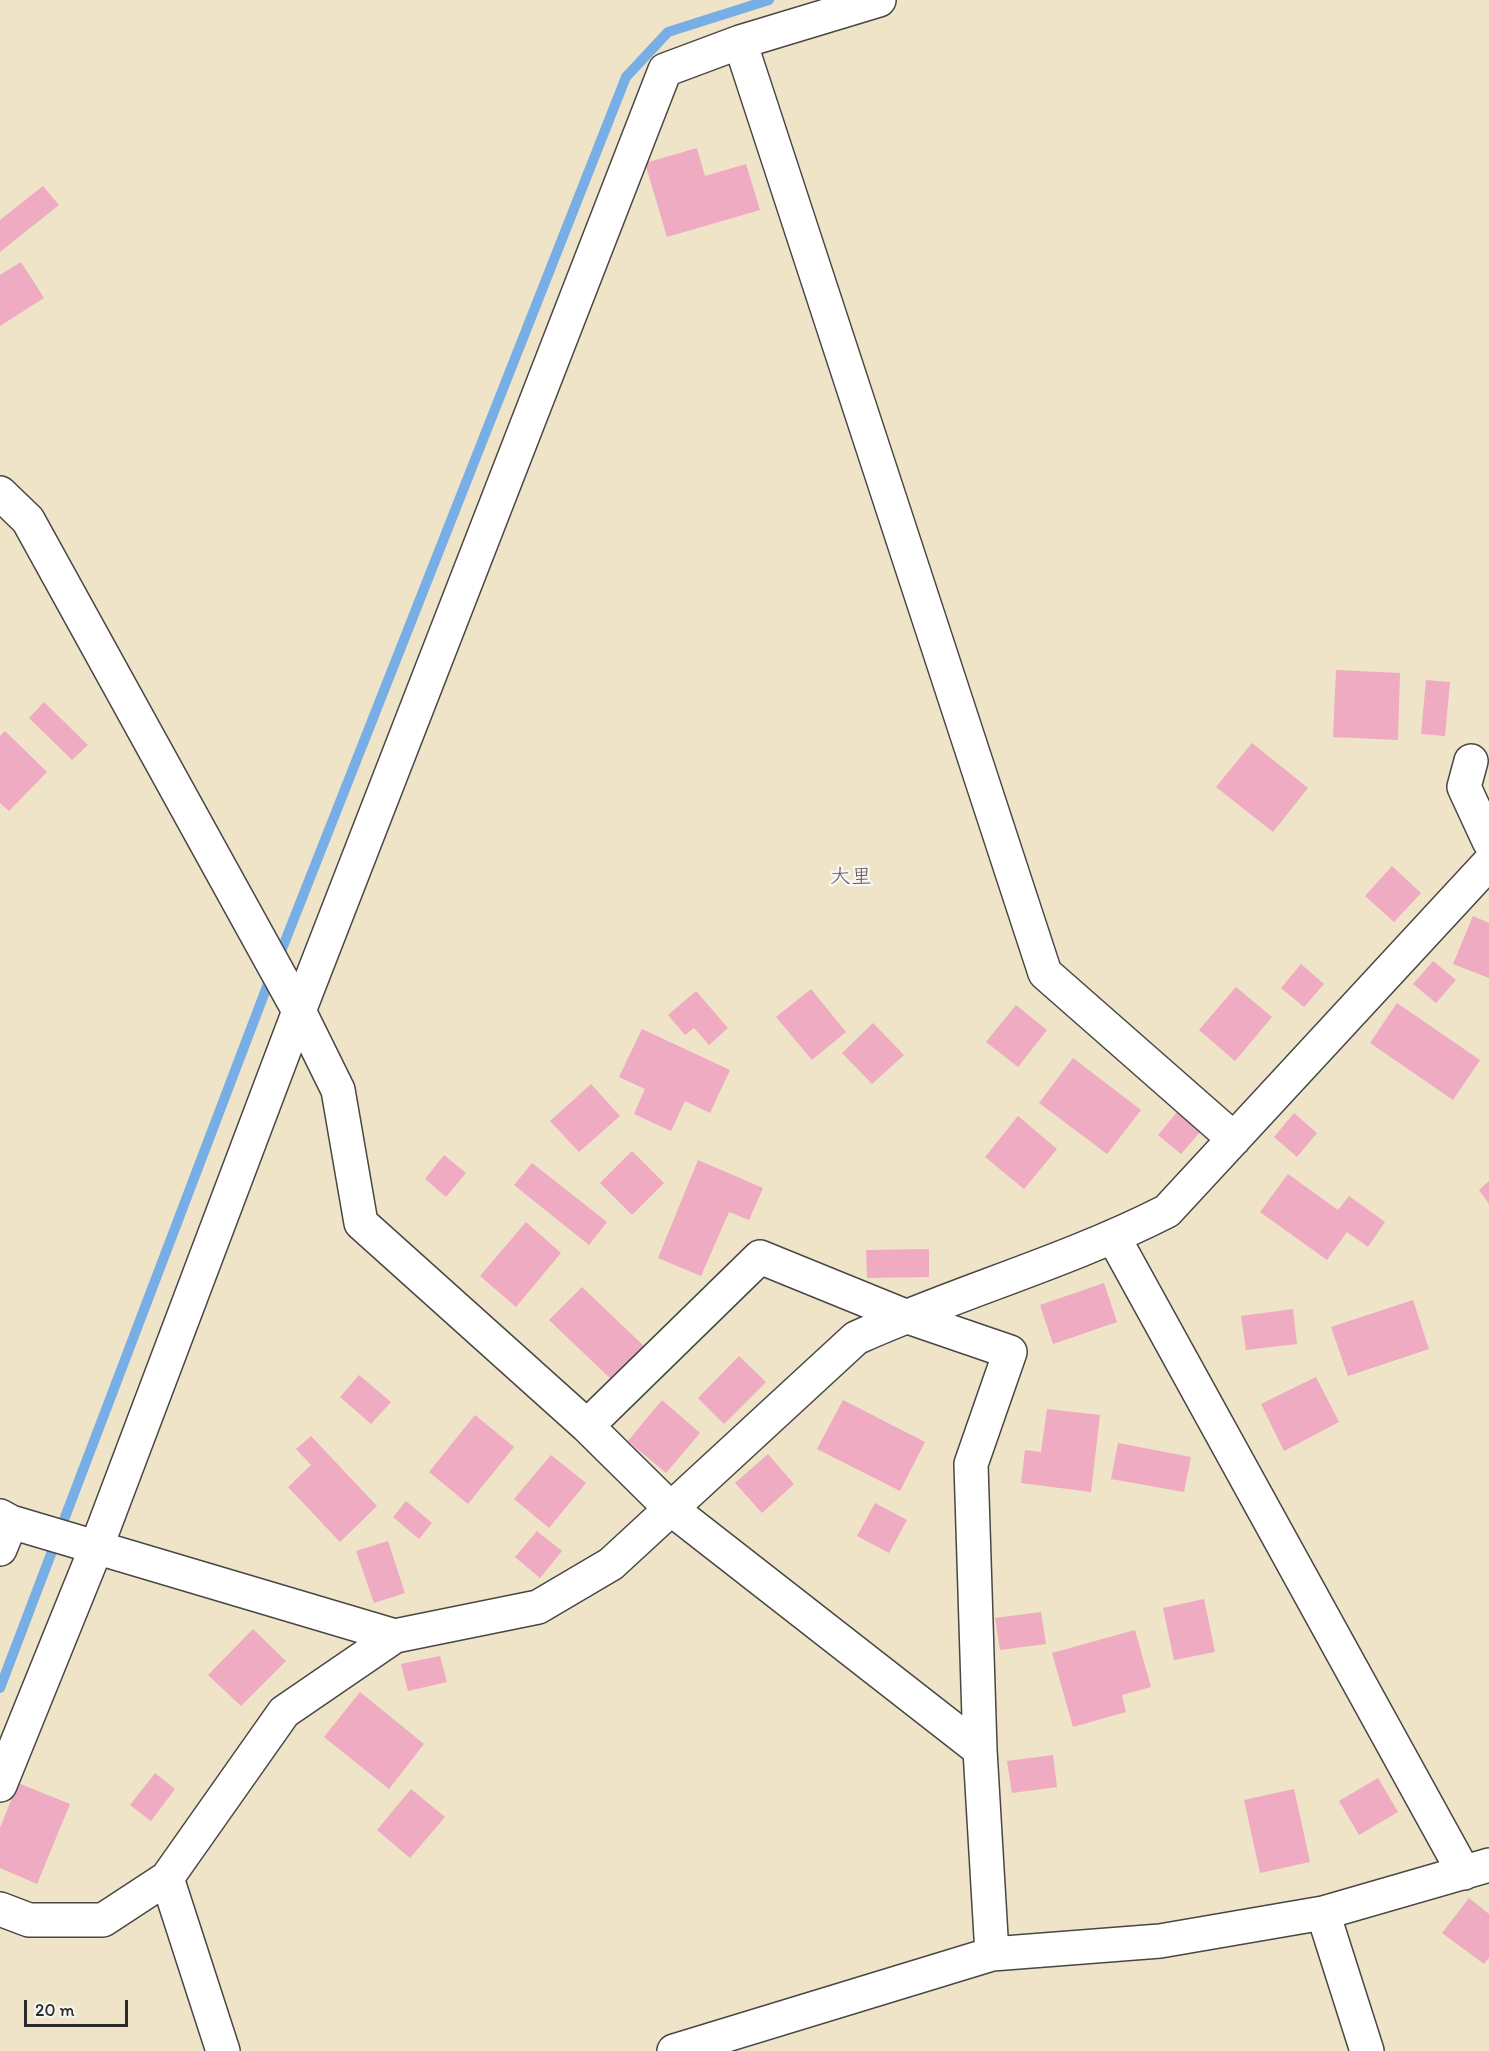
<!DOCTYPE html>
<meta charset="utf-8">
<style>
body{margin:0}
#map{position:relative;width:1489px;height:2051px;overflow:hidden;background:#efe3c8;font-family:Itim,sans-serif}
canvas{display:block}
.scale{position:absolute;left:24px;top:2000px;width:104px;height:27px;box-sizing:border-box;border:3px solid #2b2b2b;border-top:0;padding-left:8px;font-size:18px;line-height:21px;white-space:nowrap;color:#2b2b2b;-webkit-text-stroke:4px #f6f6f2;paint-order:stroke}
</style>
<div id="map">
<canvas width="1489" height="2051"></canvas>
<div class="scale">20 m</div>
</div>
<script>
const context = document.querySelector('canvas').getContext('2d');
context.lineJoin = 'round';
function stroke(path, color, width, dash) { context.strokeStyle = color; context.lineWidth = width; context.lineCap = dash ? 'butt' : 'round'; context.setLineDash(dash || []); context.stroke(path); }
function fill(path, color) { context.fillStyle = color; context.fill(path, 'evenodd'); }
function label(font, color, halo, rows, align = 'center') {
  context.font = font + ' Itim,"Klee One",sans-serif'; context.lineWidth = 5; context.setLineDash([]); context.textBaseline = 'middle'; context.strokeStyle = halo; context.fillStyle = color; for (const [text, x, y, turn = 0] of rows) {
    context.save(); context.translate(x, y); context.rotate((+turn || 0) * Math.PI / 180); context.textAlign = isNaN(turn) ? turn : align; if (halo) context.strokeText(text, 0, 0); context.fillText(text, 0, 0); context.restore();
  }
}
stroke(new Path2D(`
 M 278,959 L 626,77 L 668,32 L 769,0
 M 0,1688 L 271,976`), '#77aee6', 10);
fill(new Path2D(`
 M 697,148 L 705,176 L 746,164 L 760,210 L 667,237 L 645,163 Z
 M 43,186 L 59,205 L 0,252 L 0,220 Z
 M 21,262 L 44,298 L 0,326 L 0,275 Z
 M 1336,670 L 1400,673 L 1398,740 L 1333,737 Z
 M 1426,680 L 1450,682 L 1445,736 L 1421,734 Z
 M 44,702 L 88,745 L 72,760 L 29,718 Z
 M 5,731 L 47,772 L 9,811 L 0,803 L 0,736 Z
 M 1252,743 L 1308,788 L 1273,832 L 1216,787 Z
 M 1392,866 L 1421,893 L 1394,922 L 1365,896 Z
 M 1473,916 L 1489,923 L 1489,978 L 1453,964 Z
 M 1433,961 L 1456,980 L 1436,1003 L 1413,984 Z
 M 1301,964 L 1324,984 L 1304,1007 L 1281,988 Z
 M 1236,987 L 1272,1017 L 1235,1061 L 1199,1030 Z
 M 811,989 L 846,1032 L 812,1060 L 776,1017 Z
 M 696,991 L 728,1028 L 709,1045 L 694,1028 L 685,1035 L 668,1015 Z
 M 1397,1003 L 1480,1060 L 1453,1100 L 1370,1043 Z
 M 1016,1005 L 1047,1030 L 1018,1067 L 986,1042 Z
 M 873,1023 L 904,1055 L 872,1084 L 842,1053 Z
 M 642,1029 L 730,1070 L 710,1113 L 685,1101 L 671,1131 L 634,1114 L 645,1089 L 619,1077 Z
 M 1073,1058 L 1141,1110 L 1107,1154 L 1039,1103 Z
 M 591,1084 L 620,1116 L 579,1152 L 550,1121 Z
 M 1178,1111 L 1201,1131 L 1181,1154 L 1158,1135 Z
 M 1294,1113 L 1317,1133 L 1297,1157 L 1274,1137 Z
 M 1018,1116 L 1057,1149 L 1024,1189 L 985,1157 Z
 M 632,1151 L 664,1183 L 632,1215 L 600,1183 Z
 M 444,1155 L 466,1173 L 446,1197 L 425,1179 Z
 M 698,1160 L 763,1188 L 749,1220 L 729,1212 L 701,1276 L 658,1258 Z
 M 532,1163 L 607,1222 L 589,1245 L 514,1185 Z
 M 1288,1174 L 1338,1210 L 1349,1196 L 1385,1222 L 1368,1247 L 1347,1232 L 1327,1260 L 1260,1212 Z
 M 1489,1181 L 1489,1204 L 1479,1190 Z
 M 526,1222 L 561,1253 L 516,1307 L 480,1276 Z
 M 929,1249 L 929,1277 L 867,1278 L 866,1250 Z
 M 1104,1283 L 1117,1322 L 1053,1344 L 1040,1305 Z
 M 582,1287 L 646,1348 L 614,1382 L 549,1320 Z
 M 1413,1300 L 1429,1349 L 1348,1376 L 1331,1327 Z
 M 1293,1309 L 1297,1344 L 1246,1350 L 1241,1316 Z
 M 739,1356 L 766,1382 L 724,1424 L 698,1398 Z
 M 359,1375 L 391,1402 L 371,1424 L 340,1397 Z
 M 1316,1377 L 1339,1422 L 1284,1451 L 1261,1404 Z
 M 662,1400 L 700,1433 L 666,1473 L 628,1441 Z
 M 843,1400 L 925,1442 L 900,1491 L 817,1449 Z
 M 1047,1409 L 1100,1415 L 1091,1492 L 1021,1483 L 1025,1450 L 1041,1452 Z
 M 475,1415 L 514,1447 L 468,1504 L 429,1472 Z
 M 311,1436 L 377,1506 L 340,1542 L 288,1487 L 311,1465 L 296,1449 Z
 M 1118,1443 L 1191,1457 L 1184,1492 L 1111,1479 Z
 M 768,1454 L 794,1484 L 762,1513 L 735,1483 Z
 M 551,1455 L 586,1483 L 549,1528 L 514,1499 Z
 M 406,1501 L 432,1523 L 419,1539 L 393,1517 Z
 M 875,1503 L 907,1520 L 889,1553 L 857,1536 Z
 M 537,1531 L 562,1551 L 540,1578 L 515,1557 Z
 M 388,1541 L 405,1593 L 374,1603 L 356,1551 Z
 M 1204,1599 L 1215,1652 L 1174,1660 L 1163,1608 Z
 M 1041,1612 L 1046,1644 L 1000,1650 L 995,1618 Z
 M 253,1629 L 286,1661 L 241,1706 L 208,1675 Z
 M 1135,1630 L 1151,1687 L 1122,1695 L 1126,1712 L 1073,1727 L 1052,1653 Z
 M 440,1656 L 447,1682 L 408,1691 L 401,1664 Z
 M 360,1692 L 424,1744 L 389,1789 L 324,1737 Z
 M 1053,1755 L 1057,1787 L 1012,1793 L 1007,1761 Z
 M 155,1773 L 175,1789 L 151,1821 L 130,1805 Z
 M 1378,1778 L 1398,1812 L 1359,1835 L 1339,1801 Z
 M 18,1783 L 70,1804 L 37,1884 L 0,1868 L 0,1828 Z
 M 411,1789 L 445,1817 L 410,1858 L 377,1830 Z
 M 1294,1789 L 1310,1862 L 1260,1873 L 1244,1800 Z
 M 1469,1898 L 1489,1914 L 1489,1958 L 1484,1964 L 1442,1933 Z`), '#eeabc2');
const minor = new Path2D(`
 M 740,42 L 1045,973 L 1234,1139
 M 0,493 L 28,520 L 299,1011 L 338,1090 L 361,1223 L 587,1426 L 670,1508 L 980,1750
 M 1471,761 L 1464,787 L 1489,841
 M 1114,1238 L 1464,1873
 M 587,1426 L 760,1257 L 905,1316 L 1010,1352 L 971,1464 L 980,1750 L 992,1954
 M 0,1516 L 11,1522 L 395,1636
 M 0,1549 L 11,1522
 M 0,1785 L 96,1548 L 299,1011 L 665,70 L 740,42 L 879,0
 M 167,1878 L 223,2051
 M 0,1909 L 29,1920 L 103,1920 L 167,1878 L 284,1712 L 395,1636 L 538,1607 L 611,1564 L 856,1338 C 958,1292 1067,1262 1167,1211 L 1489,863
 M 1323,1913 L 1367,2051
 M 674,2051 L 992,1954 L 1160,1941 L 1323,1913 L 1489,1865`);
stroke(minor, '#484743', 36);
stroke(minor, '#fff', 33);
label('21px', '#6f5860', '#f6f6f2', [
 ["大里",851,878]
]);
</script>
